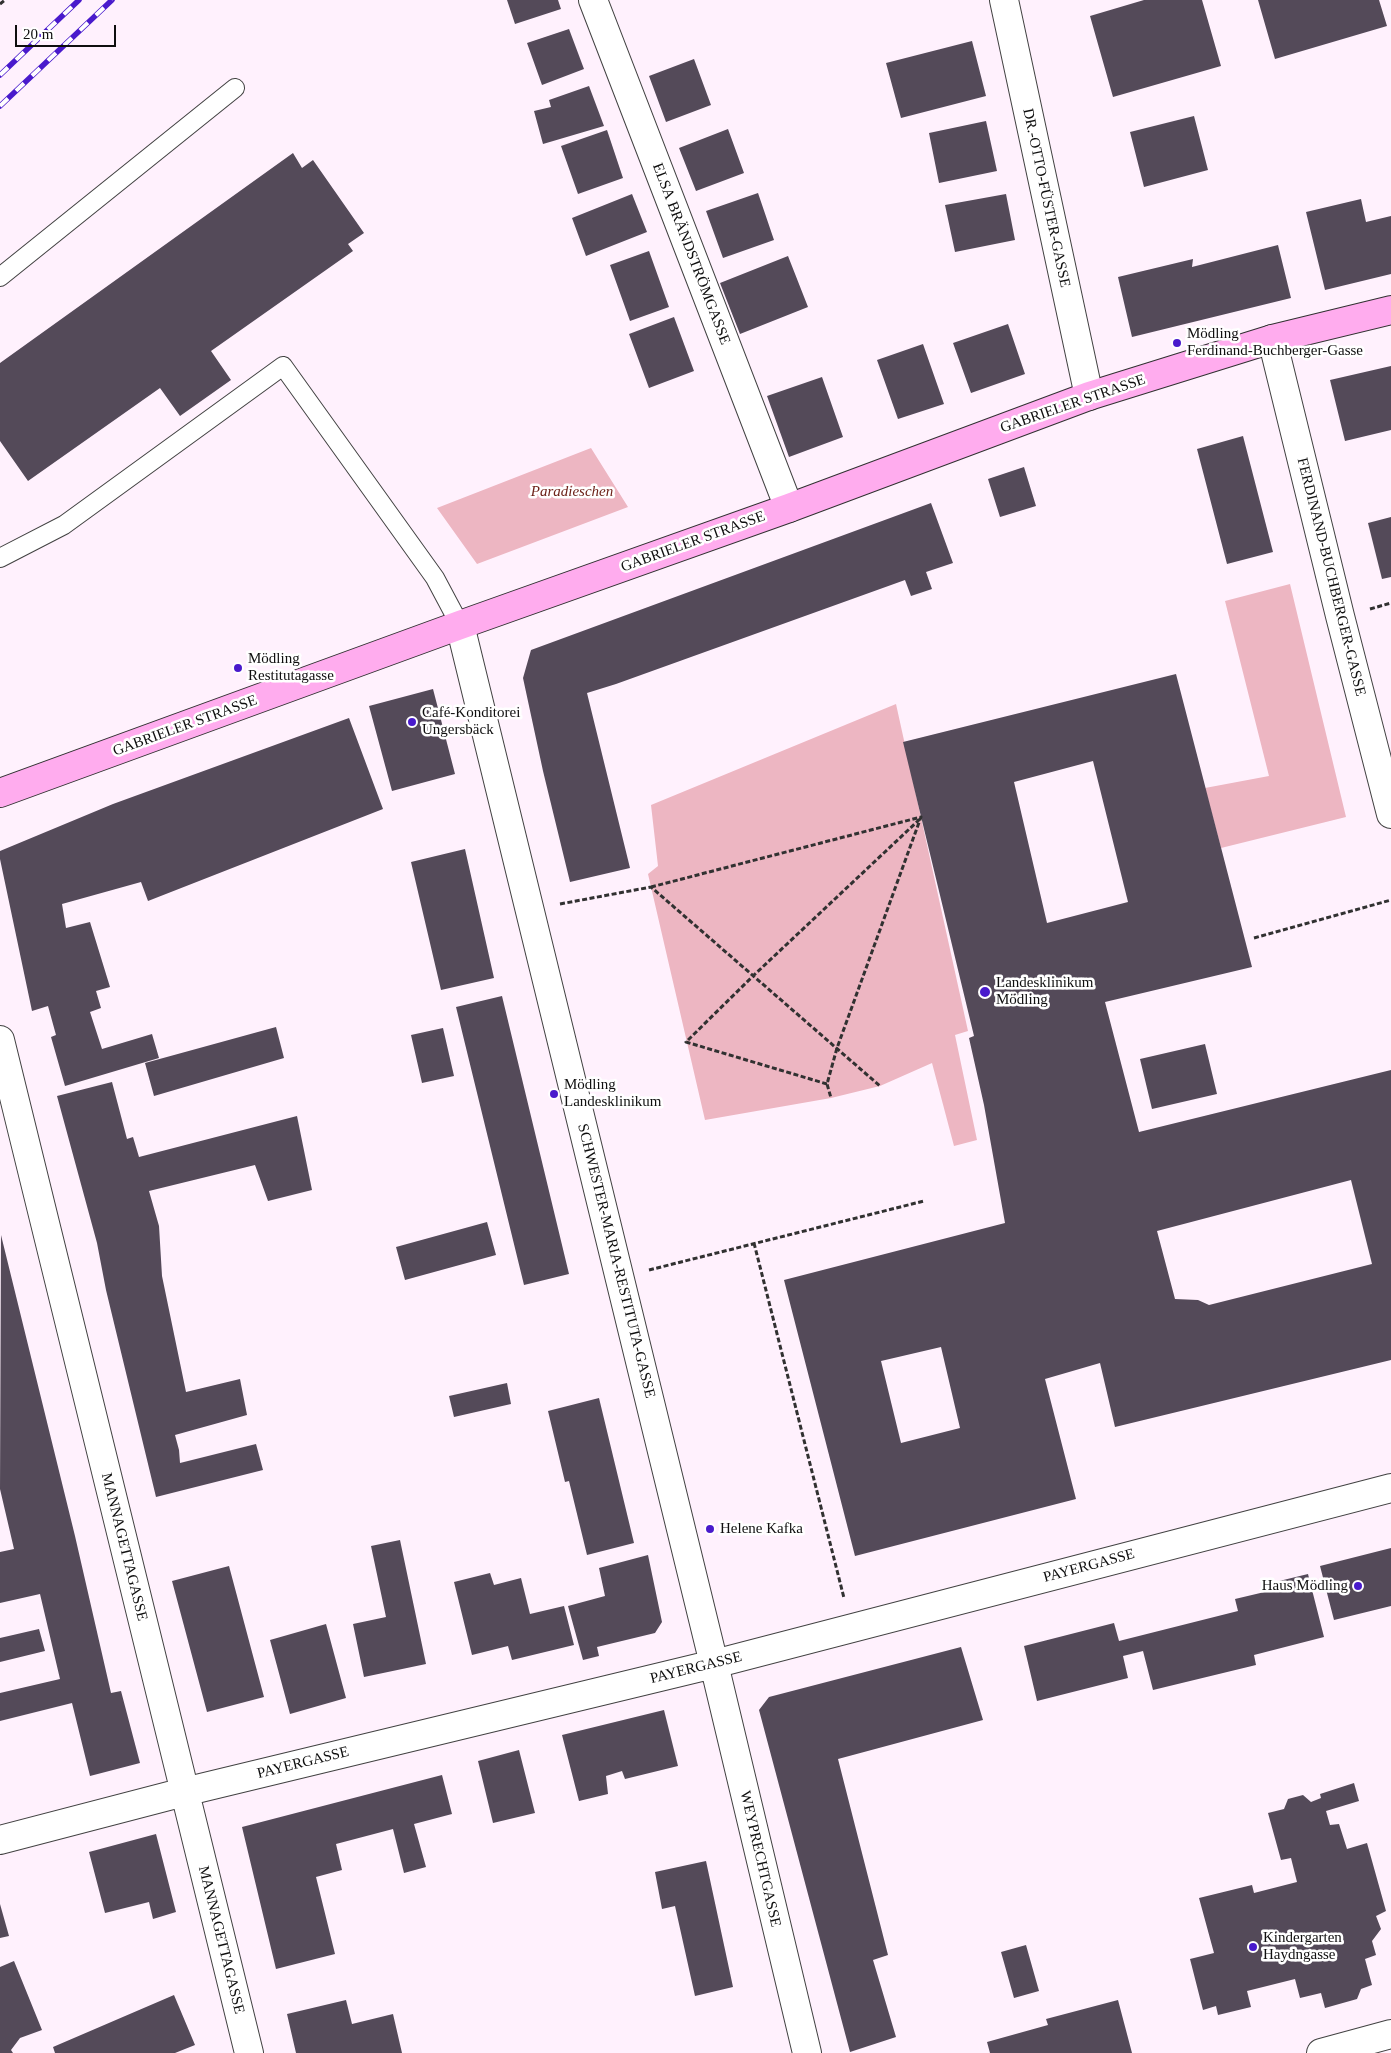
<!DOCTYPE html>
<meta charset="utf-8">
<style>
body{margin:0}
#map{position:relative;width:1391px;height:2053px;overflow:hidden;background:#fff1fd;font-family:Georgia,serif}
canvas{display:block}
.scale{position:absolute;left:15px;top:25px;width:101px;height:22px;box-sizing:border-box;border:2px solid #0f0f0f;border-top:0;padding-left:6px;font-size:15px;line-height:18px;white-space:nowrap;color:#0f0f0f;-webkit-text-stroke:4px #fff;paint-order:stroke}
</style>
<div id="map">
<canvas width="1391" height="2053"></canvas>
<div class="scale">20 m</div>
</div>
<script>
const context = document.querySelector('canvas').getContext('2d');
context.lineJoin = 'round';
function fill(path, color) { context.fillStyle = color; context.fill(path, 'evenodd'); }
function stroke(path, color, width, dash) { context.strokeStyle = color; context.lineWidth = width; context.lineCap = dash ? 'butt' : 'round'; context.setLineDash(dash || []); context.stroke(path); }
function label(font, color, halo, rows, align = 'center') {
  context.font = font + ' Georgia,serif'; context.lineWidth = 5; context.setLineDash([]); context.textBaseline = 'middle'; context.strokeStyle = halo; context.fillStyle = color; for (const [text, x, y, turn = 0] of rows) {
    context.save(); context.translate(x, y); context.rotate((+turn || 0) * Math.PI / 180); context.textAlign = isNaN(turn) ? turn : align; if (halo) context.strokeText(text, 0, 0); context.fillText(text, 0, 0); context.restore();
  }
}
fill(new Path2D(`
 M 591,448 L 628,507 L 477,564 L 437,508 Z
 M 1290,584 L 1346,817 L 1221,848 L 1205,788 L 1269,776 L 1225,601 Z
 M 896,704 L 968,1031 L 955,1035 L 977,1140 L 954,1146 L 932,1063 L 880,1086 L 831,1098 L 705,1120 L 648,874 L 658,866 L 651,805 Z`), '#edb6c2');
fill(new Path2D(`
 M 507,0 L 558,0 L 561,9 L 515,24 Z
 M 1144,0 L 1202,0 L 1221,66 L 1113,97 L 1090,16 Z
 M 1258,0 L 1379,0 L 1387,26 L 1275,59 Z
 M 569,29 L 584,69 L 542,85 L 527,43 Z
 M 972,41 L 986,96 L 901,118 L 886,63 Z
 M 694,59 L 711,105 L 666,122 L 649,76 Z
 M 589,86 L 604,126 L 543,144 L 534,111 L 551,107 L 549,100 Z
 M 1194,116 L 1208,170 L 1144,187 L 1130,132 Z
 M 986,121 L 997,171 L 939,183 L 929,133 Z
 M 728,129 L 744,173 L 696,191 L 679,148 Z
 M 607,130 L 623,178 L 578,194 L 561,146 Z
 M 293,153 L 302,168 L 313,160 L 364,233 L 348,244 L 353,251 L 211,351 L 231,380 L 180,416 L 160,388 L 28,481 L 0,441 L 0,363 Z
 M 758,193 L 774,240 L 723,258 L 706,211 Z
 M 632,194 L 647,232 L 586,256 L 572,218 Z
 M 1006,194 L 1015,240 L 955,252 L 945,205 Z
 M 1361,199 L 1366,222 L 1391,216 L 1391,274 L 1325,290 L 1306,212 Z
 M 1278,245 L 1291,298 L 1132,337 L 1118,277 L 1193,259 L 1192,267 Z
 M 649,251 L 669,307 L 630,321 L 610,265 Z
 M 788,256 L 808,307 L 740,334 L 720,283 Z
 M 674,317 L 694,371 L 649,388 L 629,334 Z
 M 1008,324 L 1025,374 L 971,393 L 953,343 Z
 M 923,344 L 944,404 L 898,419 L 877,360 Z
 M 1391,366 L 1391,430 L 1345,441 L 1330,380 Z
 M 822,377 L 843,437 L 789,457 L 767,396 Z
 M 1243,436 L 1273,552 L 1227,564 L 1197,449 Z
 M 1024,467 L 1036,506 L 1000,517 L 988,479 Z
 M 931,503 L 953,563 L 926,572 L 932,589 L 911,596 L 905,580 L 616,684 L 587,693 L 630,868 L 570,882 L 543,771 L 523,678 L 531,650 Z
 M 1391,517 L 1391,577 L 1382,579 L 1368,523 Z
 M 1176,674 L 1252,967 L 1105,1002 L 1139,1132 L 1391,1070 L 1391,1360 L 1115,1427 L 1100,1363 L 1045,1379 L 1076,1499 L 855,1556 L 784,1280 L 1005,1223 L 984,1105 L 969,1038 L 974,1036 L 903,742 ZM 1093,761 L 1128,902 L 1047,923 L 1014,782 ZM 1351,1180 L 1372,1264 L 1209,1305 L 1198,1300 L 1175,1299 L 1157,1231 ZM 941,1347 L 960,1428 L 901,1443 L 881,1361 Z
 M 433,689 L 455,774 L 392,791 L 369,706 Z
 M 349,718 L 383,809 L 148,901 L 141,882 L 62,904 L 66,928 L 90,922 L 110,987 L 96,991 L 101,1008 L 90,1012 L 102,1049 L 152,1034 L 159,1058 L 65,1086 L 51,1037 L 56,1035 L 48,1006 L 32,1011 L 0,859 L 0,851 L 113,804 Z
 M 465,849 L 494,978 L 441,990 L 411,862 Z
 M 502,996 L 569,1274 L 524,1285 L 456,1007 Z
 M 276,1027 L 284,1058 L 154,1096 L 145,1063 Z
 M 443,1028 L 454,1076 L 422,1083 L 411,1035 Z
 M 1205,1044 L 1217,1094 L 1152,1109 L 1140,1059 Z
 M 112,1082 L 127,1139 L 133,1137 L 139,1157 L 297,1116 L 312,1190 L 268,1201 L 255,1165 L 149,1191 L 159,1226 L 162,1276 L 186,1392 L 240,1379 L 247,1415 L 175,1435 L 179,1450 L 180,1463 L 256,1444 L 263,1470 L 156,1497 L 106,1290 L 97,1243 L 57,1096 Z
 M 487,1222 L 496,1255 L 405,1280 L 396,1247 Z
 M 1,1235 L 75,1536 L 111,1693 L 121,1691 L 140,1763 L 90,1776 L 72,1703 L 0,1721 L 0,1693 L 60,1679 L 40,1594 L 0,1603 L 0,1552 L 14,1549 L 0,1489 Z
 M 507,1383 L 511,1404 L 454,1417 L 449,1396 Z
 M 599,1398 L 634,1543 L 587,1555 L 569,1481 L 565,1482 L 548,1411 Z
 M 400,1540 L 426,1664 L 364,1677 L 353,1624 L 386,1617 L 371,1546 Z
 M 1391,1548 L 1391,1606 L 1334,1620 L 1320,1566 Z
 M 648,1555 L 662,1622 L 655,1633 L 597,1647 L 599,1656 L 583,1660 L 568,1606 L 605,1596 L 599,1568 Z
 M 229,1566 L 264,1697 L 207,1712 L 172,1581 Z
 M 490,1573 L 494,1585 L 521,1578 L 530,1614 L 564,1606 L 574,1645 L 512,1660 L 508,1646 L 472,1655 L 454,1582 Z
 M 1308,1574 L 1324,1637 L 1254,1655 L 1256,1665 L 1153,1690 L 1143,1651 L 1123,1656 L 1128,1678 L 1037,1701 L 1024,1646 L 1114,1623 L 1119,1641 L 1238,1611 L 1235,1599 L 1273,1590 L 1271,1583 Z
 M 326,1624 L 346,1698 L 290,1714 L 270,1640 Z
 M 39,1629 L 45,1651 L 0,1662 L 0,1638 Z
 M 961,1647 L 983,1720 L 838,1759 L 888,1955 L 873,1960 L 896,2037 L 850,2052 L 759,1710 L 769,1697 Z
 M 664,1710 L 678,1766 L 625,1779 L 622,1771 L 606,1776 L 608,1794 L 579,1801 L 562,1735 Z
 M 519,1750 L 535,1813 L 493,1823 L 478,1761 Z
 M 442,1775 L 452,1814 L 414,1824 L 426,1867 L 404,1873 L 393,1829 L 336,1844 L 342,1870 L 316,1877 L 335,1954 L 276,1969 L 242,1827 Z
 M 1354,1783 L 1359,1801 L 1326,1811 L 1330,1825 L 1339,1824 L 1347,1849 L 1367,1843 L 1386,1911 L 1376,1916 L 1381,1929 L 1372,1941 L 1376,1955 L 1365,1959 L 1372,1985 L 1361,1989 L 1357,1999 L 1325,2008 L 1321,1993 L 1300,1998 L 1295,1979 L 1247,1991 L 1251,2007 L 1218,2015 L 1216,2006 L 1203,2010 L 1190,1959 L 1214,1953 L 1199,1898 L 1252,1885 L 1254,1893 L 1297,1882 L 1291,1858 L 1281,1860 L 1268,1813 L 1284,1809 L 1288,1799 L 1303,1795 L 1311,1802 L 1321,1798 L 1320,1794 Z
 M 156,1834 L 176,1912 L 153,1919 L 149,1902 L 105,1913 L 89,1852 Z
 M 706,1861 L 733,1987 L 695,1996 L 675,1906 L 662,1909 L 655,1872 Z
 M 0,1904 L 9,1936 L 0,1938 Z
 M 1026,1945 L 1039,1991 L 1014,1998 L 1001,1952 Z
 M 14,1961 L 42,2030 L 20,2038 L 11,2050 L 13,2053 L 0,2053 L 0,1967 Z
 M 174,1995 L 195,2045 L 175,2053 L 55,2053 L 53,2047 Z
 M 346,2000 L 352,2024 L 393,2014 L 402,2053 L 296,2053 L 287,2014 Z
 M 1118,2000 L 1132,2053 L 990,2053 L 987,2042 L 1048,2025 L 1046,2019 Z`), '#544a59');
const lane = new Path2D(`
 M 0,277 L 235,88
 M 0,558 L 64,525 L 283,366 L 435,578 L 460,625`);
const street = new Path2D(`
 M 593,0 L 789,508
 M 1004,0 L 1089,396
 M 1272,339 L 1340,616 L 1391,814
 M 460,625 L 714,1664 L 807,2053
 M 0,1040 L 249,2053
 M 0,1840 L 184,1792 L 714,1664 L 1391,1488
 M 1321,2053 L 1391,2034`);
const secondary = new Path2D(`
 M 0,793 L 460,625 L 789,508 L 1089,396 L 1272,339 L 1391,310`);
stroke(lane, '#424242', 20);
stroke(street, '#424242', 30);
stroke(secondary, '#313131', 30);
stroke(new Path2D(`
 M 0,4 L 5,0
 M 1370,609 L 1391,603
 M 651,887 L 921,817 L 837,1048 L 827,1084 L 831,1098
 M 560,904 L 651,887 L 880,1086
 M 1254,938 L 1391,900
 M 827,1084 L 686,1042 L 753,976 L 921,818
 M 754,1243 L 844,1598
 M 649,1270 L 924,1201`), '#313131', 3, [5, 2.5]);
stroke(lane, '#fff', 18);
stroke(street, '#fff', 28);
stroke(secondary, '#ffacee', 28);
const rail = new Path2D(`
 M 0,75 L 79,0
 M 0,106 L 112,0`);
stroke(rail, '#491acc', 5.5);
stroke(rail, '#fff', 4, [11]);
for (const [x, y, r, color] of [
 [1177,343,5,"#491acc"],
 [238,668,5,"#491acc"],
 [412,722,5,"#491acc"],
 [985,992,6,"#491acc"],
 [554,1094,5,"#491acc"],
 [710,1529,5,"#491acc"],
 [1358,1586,5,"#491acc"],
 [1253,1947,5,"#491acc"]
]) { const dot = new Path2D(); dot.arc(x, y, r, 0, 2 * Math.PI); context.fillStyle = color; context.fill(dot); stroke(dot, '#fff', 2); }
label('15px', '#0f0f0f', '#fff', [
 ["DR.-OTTO-FÜSTER-GASSE",1046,198,78],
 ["ELSA BRÄNDSTRÖMGASSE",691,254,69],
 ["GABRIELER STRASSE",1073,404,-19],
 ["GABRIELER STRASSE",693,542,-20],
 ["FERDINAND-BUCHBERGER-GASSE",1331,577,76],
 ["GABRIELER STRASSE",185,726,-20],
 ["SCHWESTER-MARIA-RESTITUTA-GASSE",616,1261,76],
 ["MANNAGETTAGASSE",124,1547,76],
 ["PAYERGASSE",1089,1566,-15],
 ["PAYERGASSE",696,1668,-14],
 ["PAYERGASSE",303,1763,-14],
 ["WEYPRECHTGASSE",760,1859,77],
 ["MANNAGETTAGASSE",221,1940,76]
]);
label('15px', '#0f0f0f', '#fff', [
 ["Mödling",1187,334],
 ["Ferdinand-Buchberger-Gasse",1187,351],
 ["Mödling",248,659],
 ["Restitutagasse",248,676],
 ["Café-Konditorei",422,713],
 ["Ungersbäck",422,730],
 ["Landesklinikum",996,983],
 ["Mödling",996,1000],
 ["Mödling",564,1085],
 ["Landesklinikum",564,1102],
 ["Helene Kafka",720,1529],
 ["Haus Mödling",1348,1586,"right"],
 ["Kindergarten",1263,1938],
 ["Haydngasse",1263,1955]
], 'left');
label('italic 15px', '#6d2219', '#fff', [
 ["Paradieschen",572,492]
]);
</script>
